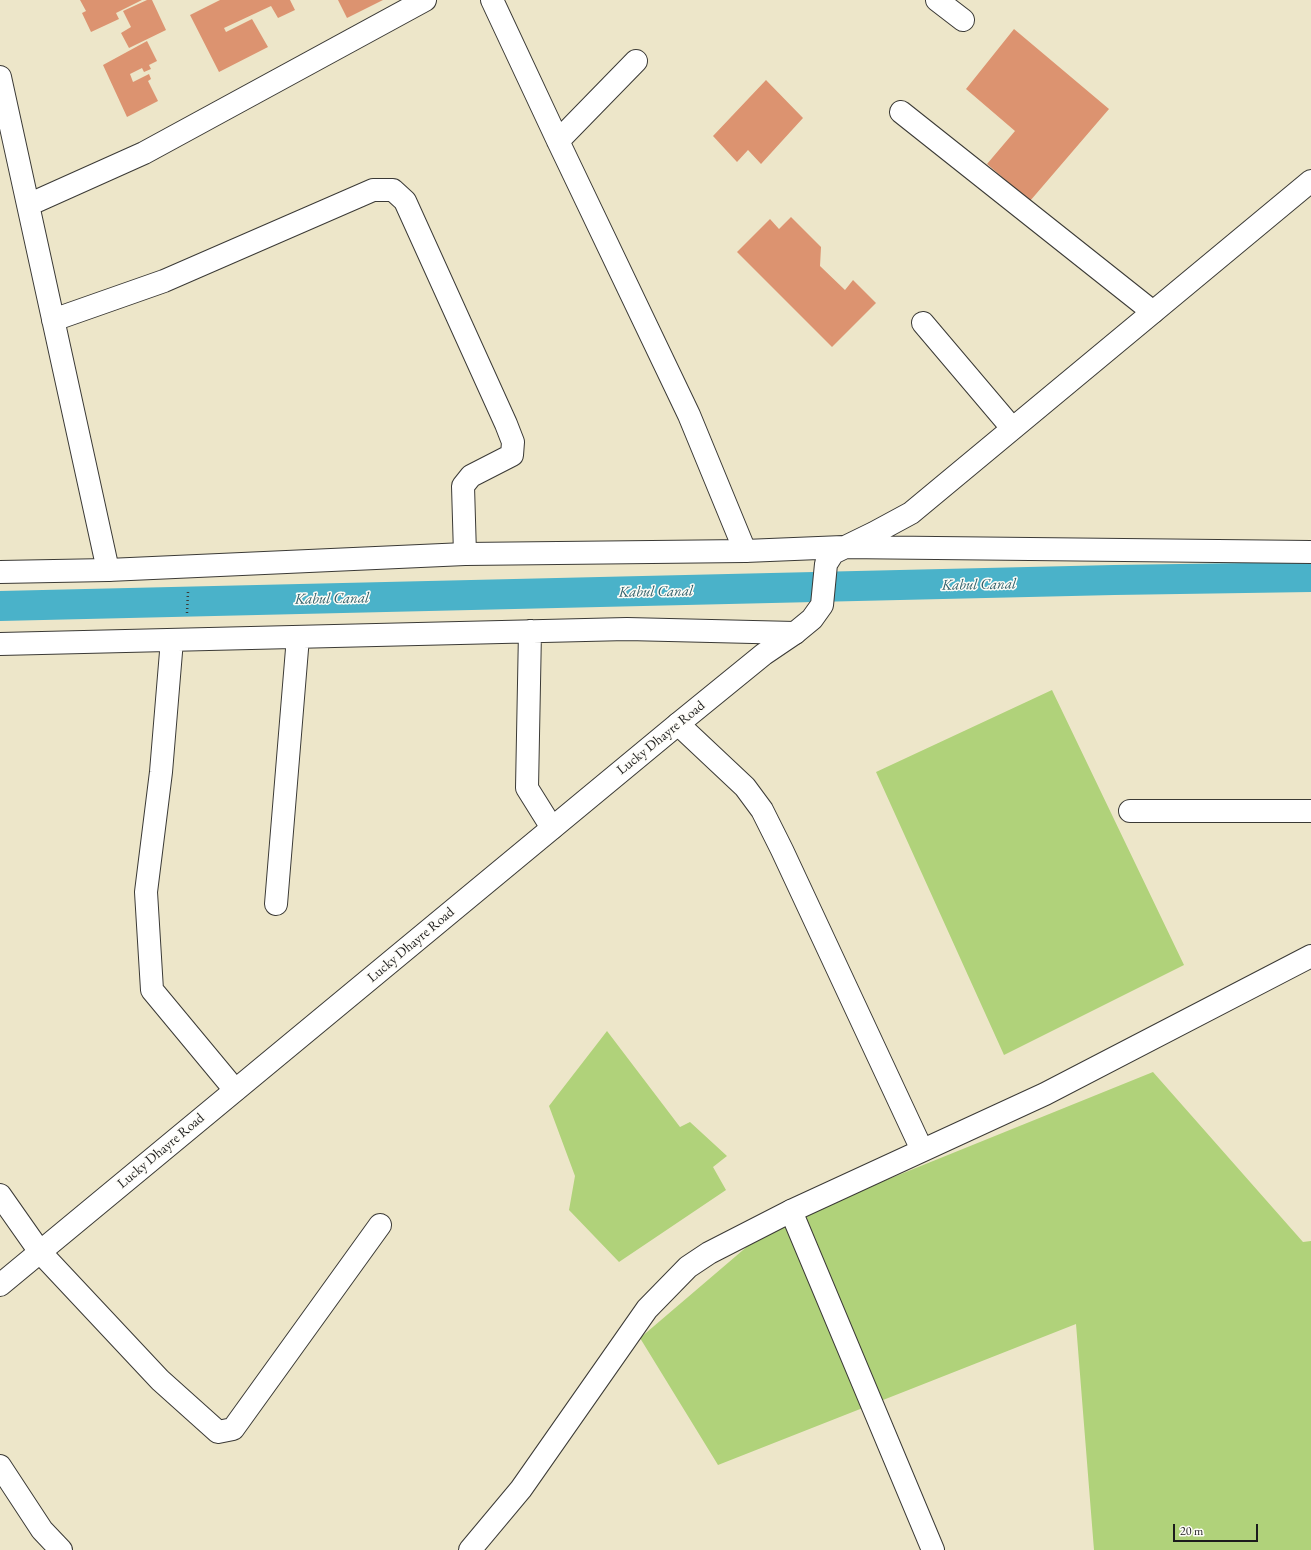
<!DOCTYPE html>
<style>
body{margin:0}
#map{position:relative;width:1311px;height:1550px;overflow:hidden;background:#ede6c9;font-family:"EB Garamond",serif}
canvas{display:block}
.scale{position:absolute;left:1173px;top:1524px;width:85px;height:18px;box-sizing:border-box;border:2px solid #1c1c1c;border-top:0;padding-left:5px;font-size:12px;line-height:14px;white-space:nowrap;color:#1c1c1c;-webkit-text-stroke:3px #fdfcf7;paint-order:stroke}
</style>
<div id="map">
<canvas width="1311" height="1550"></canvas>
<div class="scale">20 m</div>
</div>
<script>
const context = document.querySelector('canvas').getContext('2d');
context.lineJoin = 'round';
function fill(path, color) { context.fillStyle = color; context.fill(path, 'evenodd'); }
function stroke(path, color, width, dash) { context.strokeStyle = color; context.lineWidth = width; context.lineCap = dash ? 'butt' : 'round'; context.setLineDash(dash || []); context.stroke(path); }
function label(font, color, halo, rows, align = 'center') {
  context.font = font + ' "EB Garamond",serif'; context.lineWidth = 3; context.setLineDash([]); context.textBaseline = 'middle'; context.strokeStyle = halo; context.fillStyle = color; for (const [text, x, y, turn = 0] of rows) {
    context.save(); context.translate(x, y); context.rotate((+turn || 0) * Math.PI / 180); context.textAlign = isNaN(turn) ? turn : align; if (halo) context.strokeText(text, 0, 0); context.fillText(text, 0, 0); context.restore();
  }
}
fill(new Path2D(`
 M 1052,690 L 1184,965 L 1004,1055 L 876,772 Z
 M 607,1031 L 680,1127 L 690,1122 L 727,1156 L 713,1167 L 726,1190 L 619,1262 L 569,1210 L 575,1176 L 549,1106 Z
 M 1153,1072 L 1303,1242 L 1311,1241 L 1311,1550 L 1094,1550 L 1076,1324 L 718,1465 L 640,1338 L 770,1227 Z`), '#b0d27a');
stroke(new Path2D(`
 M 0,606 L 1114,580 L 1311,577`), '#4ab2c9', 30);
fill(new Path2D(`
 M 80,0 L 142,0 L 116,13 L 119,19 L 91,32 L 82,13 L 86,11 Z
 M 147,0 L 152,0 L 166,30 L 129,48 L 121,33 L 131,27 L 123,11 Z
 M 220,0 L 290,0 L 295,10 L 278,18 L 271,6 L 224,28 L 226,32 L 252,19 L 268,47 L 219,72 L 190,15 Z
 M 338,0 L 383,0 L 347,18 Z
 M 1014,29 L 1109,109 L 1030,201 L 987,164 L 1015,131 L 966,89 Z
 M 147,41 L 157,61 L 149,65 L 151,69 L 144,72 L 142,68 L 130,74 L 133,82 L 149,74 L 151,79 L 148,81 L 158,101 L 127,117 L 103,65 Z
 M 766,80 L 803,118 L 761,164 L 748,150 L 737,162 L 713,136 Z
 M 791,217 L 821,247 L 820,266 L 845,290 L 853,280 L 876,303 L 832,347 L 737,252 L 770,219 L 779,229 Z`), '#dc9370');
const street = new Path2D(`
 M 492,0 L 558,141 L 689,415 L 745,551
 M 937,0 L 963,20
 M 0,77 L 108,570
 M 901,112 L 1153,312
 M 558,141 L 636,61
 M 28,205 L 144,153 L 425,0
 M 53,320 L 164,281 L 373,190 L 393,190 L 405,201 L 506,424 L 513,442 L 512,455 L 471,476 L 463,486 L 465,554
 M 923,323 L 1012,428
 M 530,631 L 527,788 L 552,828
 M 172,640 L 161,772 L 146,892 L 152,990 L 235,1090
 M 0,644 L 627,629 L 795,633
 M 678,724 L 745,787 L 762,810 L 782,850 L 922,1150
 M 1130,811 L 1311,811
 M 276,904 L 298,637
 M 0,1195 L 40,1252 L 160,1380 L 218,1432 L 233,1429 L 380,1225
 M 791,1211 L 933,1550
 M 0,1466 L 42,1530 L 61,1550`);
const secondary = new Path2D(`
 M 0,572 L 108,570 L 465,554 L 745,551 L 843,547 L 1311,552
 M 0,1285 L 678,724 L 764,654 L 795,633 L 812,619 L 822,605 L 826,564 L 833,553 L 874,533 L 911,513 L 1311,181
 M 470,1550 L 521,1489 L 647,1309 L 688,1267 L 709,1253 L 791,1211 L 1045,1094 L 1311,956`);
stroke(street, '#3b3a36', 24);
stroke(secondary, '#3b3a36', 24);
stroke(new Path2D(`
 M 187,613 L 188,592`), '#3b3a36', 2.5, [1, 3]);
stroke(street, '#fff', 22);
stroke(secondary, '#fff', 22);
label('14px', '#1c1c1c', '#fdfcf7', [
 ["Lucky Dhayre Road",661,738,-39],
 ["Lucky Dhayre Road",411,945,-40],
 ["Lucky Dhayre Road",161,1151,-40]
]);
label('italic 15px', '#31606a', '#fdfcf7', [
 ["Kabul Canal",979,585,-1],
 ["Kabul Canal",656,592,-1],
 ["Kabul Canal",332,599,-1]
]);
</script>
